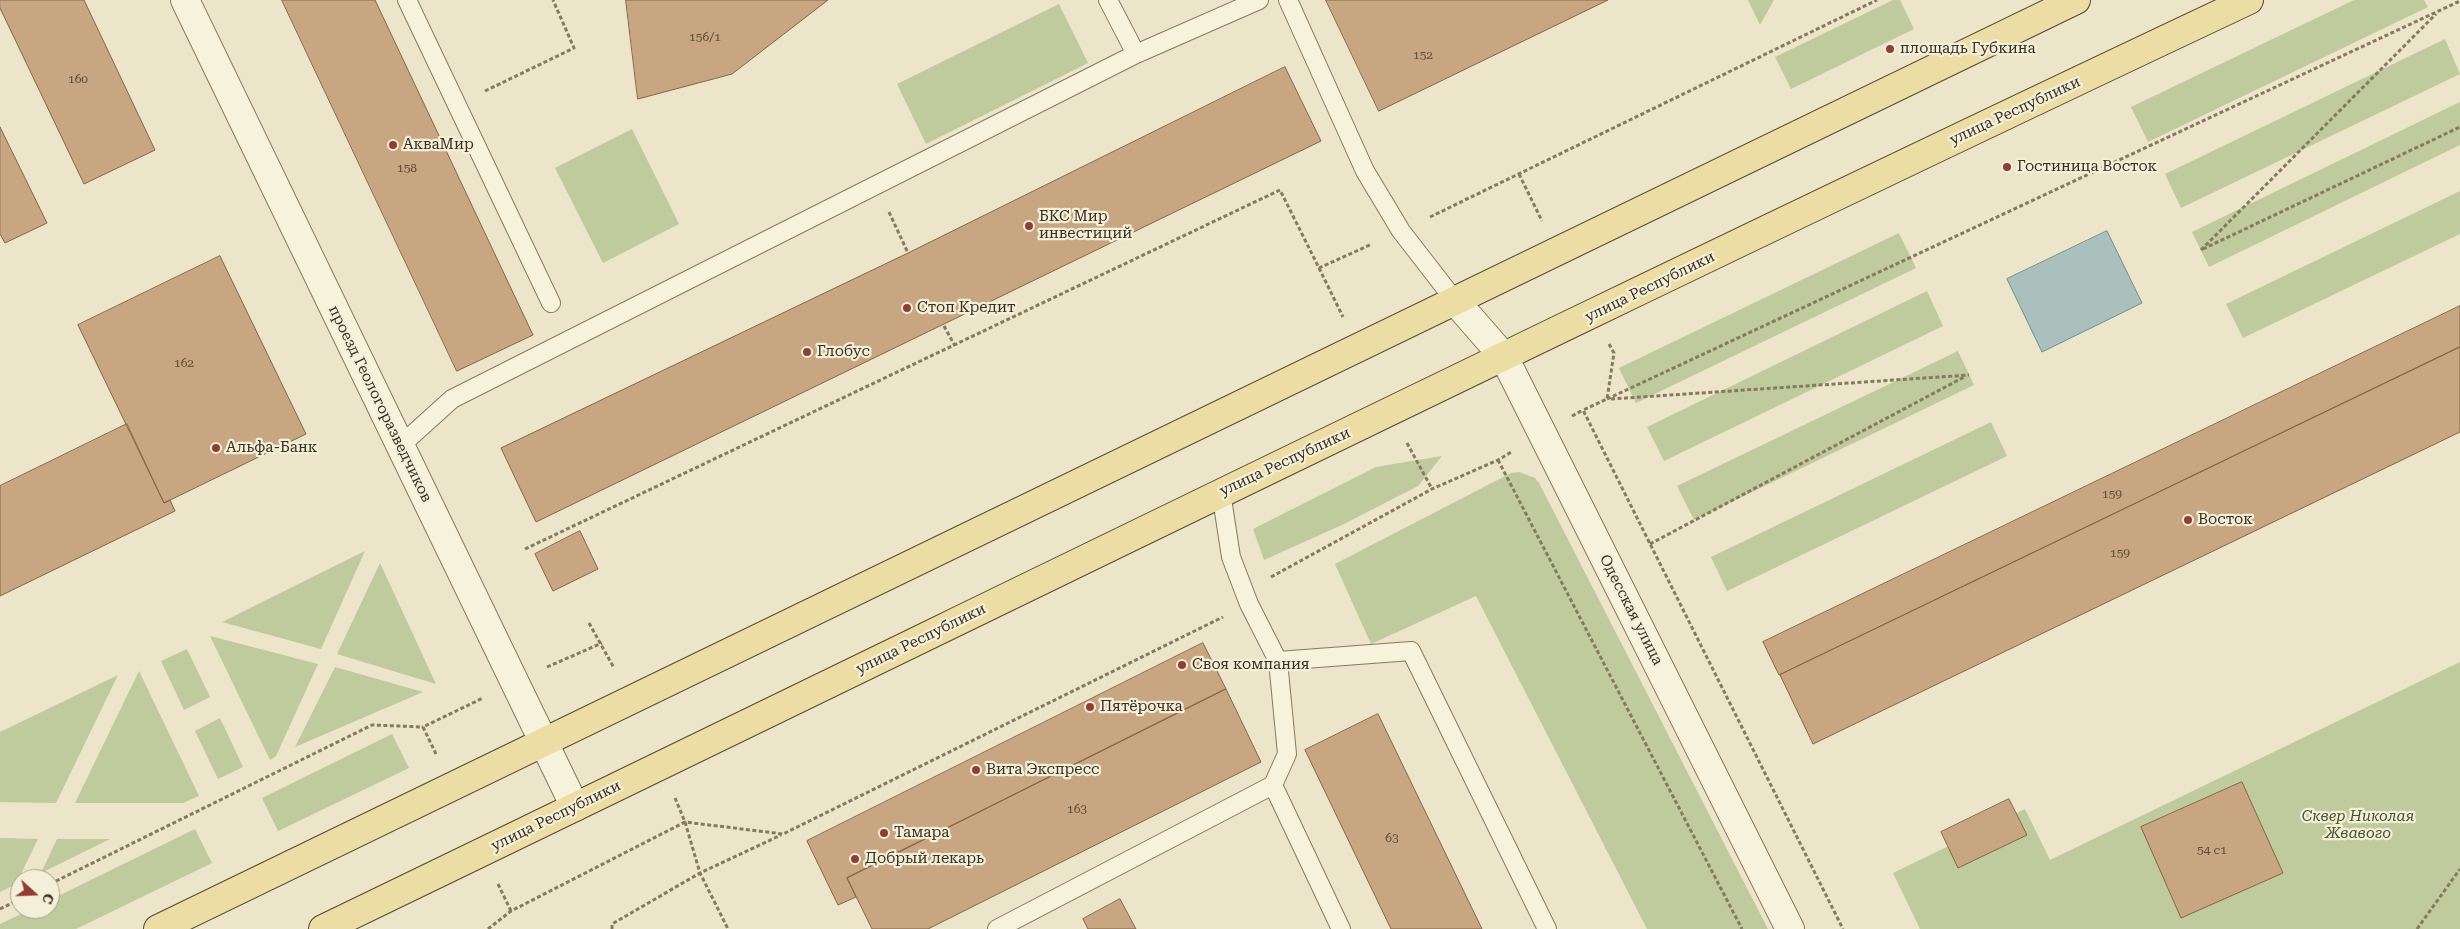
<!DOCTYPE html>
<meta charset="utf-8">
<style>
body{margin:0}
#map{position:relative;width:2460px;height:929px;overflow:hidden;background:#ece5c9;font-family:"Roboto Serif",serif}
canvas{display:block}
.north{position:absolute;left:10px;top:869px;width:50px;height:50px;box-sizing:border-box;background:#f4efd8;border:1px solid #a9a28f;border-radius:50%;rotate:110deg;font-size:14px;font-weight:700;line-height:20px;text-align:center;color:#392f21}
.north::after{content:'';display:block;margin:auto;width:18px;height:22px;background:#923d33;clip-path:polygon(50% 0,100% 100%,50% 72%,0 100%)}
</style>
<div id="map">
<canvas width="2460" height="929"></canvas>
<div class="north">С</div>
</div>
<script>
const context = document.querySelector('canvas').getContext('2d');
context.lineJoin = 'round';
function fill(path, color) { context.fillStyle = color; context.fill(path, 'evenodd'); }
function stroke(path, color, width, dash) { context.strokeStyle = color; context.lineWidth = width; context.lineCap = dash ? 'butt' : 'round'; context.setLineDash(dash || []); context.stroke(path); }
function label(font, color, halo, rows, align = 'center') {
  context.font = font + ' "Roboto Serif",serif'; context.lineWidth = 4.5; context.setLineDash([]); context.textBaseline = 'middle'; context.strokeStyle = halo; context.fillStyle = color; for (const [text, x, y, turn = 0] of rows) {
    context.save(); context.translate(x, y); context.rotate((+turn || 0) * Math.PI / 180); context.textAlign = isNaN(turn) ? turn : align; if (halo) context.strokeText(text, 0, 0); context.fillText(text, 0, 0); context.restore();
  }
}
fill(new Path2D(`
 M 1748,0 L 1774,0 L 1760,25 Z
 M 1893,0 L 1900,0 L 1914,29 L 1791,89 L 1775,57 Z
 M 2354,0 L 2424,0 L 2428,7 L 2148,142 L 2131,107 Z
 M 1059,4 L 1088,63 L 926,144 L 897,84 Z
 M 2445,39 L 2460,74 L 2181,208 L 2165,174 Z
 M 2460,102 L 2460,145 L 2209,267 L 2192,232 Z
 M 632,129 L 679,224 L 603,263 L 555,168 Z
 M 2460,191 L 2460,234 L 2243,338 L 2226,304 Z
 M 1899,233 L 1916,268 L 1636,403 L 1619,368 Z
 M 1927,291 L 1943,326 L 1664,461 L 1647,427 Z
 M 1958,351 L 1974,385 L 1694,520 L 1677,486 Z
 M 1991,422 L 2007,456 L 1727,591 L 1711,557 Z
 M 1442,456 L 1418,486 L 1344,524 L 1264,560 L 1253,529 L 1376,467 Z
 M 1519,472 L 1535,478 L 1539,483 L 1768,929 L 1647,929 L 1476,596 L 1371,644 L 1335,564 L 1511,473 Z
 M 365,551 L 321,649 L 222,622 Z
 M 380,563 L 436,684 L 337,654 Z
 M 210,636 L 318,664 L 276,756 L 270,760 Z
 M 187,649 L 210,697 L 184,710 L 161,661 Z
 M 2460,662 L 2460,929 L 1920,929 L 1893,873 L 2025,809 L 2050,860 Z
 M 335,667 L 423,692 L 295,747 Z
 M 139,671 L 199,796 L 183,803 L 75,803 Z
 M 118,675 L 56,803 L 0,802 L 0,732 Z
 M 220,718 L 243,767 L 218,779 L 195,731 Z
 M 392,734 L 409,768 L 278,831 L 262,798 Z
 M 195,829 L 212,863 L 76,929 L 0,929 L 0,924 L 32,909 L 50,909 L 50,900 Z
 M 0,838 L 38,839 L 16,884 L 0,892 Z
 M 57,839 L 110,839 L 41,873 Z`), '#bfca9d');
const water = new Path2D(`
 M 2107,231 L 2142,303 L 2042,352 L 2007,279 Z`);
fill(water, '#a9c0bc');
stroke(water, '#708f8a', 1);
const building = new Path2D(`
 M 0,0 L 84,0 L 155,150 L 84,184 L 0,8 Z
 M 282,0 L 375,0 L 533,335 L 457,371 Z
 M 626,0 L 828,0 L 732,74 L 638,99 Z
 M 1326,0 L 1608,0 L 1379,111 Z
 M 1285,67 L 1321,141 L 536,522 L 501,448 L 908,253 Z
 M 0,127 L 47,223 L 5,243 L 0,234 Z
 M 220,256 L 306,434 L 164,503 L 78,325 Z
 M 2460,306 L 2460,347 L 1779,675 L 1763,642 Z
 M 2460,347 L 2460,432 L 1813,744 L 1780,675 Z
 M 127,424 L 164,503 L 170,500 L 175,511 L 0,596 L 0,486 Z
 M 580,531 L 598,569 L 553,591 L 535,554 Z
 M 1203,643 L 1226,689 L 847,878 L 856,897 L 838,905 L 807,841 Z
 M 1226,689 L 1261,762 L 928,929 L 872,929 L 847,878 Z
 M 1378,714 L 1482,929 L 1391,929 L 1305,750 Z
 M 2242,782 L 2283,873 L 2181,918 L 2141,827 Z
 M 2009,799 L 2027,835 L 1958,868 L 1941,832 Z
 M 1120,899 L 1136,929 L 1088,929 L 1083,919 Z`);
fill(building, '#c7a681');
stroke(building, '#856646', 1);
const service = new Path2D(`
 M 407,0 L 551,303
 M 1288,0 L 1365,171 L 1401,231 L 1456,302
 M 1136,54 L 1259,0
 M 400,446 L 452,399 L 1136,54 L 1108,0
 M 1221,492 L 1231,557 L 1249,604 L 1278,661 L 1287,754 L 1273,785 L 1341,929
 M 1278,661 L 1411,651 L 1547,929
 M 997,929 L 1273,785`);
const minor = new Path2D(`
 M 185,0 L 575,807`);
const tertiary = new Path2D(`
 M 1456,302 L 1504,357 L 1790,929`);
const primary = new Path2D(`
 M 158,929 L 2076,0
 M 323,929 C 965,619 1604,304 2249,0`);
stroke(service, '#87795f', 20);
stroke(minor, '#87795f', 30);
stroke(tertiary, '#87795f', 30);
stroke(primary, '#554732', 30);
stroke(new Path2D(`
 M 485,91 L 574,48 L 553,0
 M 1519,174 L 1542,221
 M 889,212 L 908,253
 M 1430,217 L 1877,0
 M 2203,249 L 2460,127
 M 2201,250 L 2436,14
 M 1319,268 L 1343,317
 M 944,326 L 955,346
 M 1609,344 L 1614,353 L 1607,399 L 1583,410 L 1843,929
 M 1607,399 L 2460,1
 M 1611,399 L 1969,375
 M 1572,416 L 1583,410
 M 1407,443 L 1432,489
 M 1498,460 L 1742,929
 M 1650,544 L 1966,376
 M 525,549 L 1280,190 L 1319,268 L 1372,244
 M 1271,577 L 1432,489 L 1498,460 L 1513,451
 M 589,623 L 614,668
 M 547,667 L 602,643
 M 436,754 L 423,727 L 483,698
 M 675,798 L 685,822 L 700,873 L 728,929
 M 50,884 L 372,725 L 423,727
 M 498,884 L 511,911
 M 0,909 L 20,899
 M 488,929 L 511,911 L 685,822 L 783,834 L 1223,617
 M 612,929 L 612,924 L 700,873 L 781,835
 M 2417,929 L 2460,869`), '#87795f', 3, [4, 2.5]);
stroke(service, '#f7f2dc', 18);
stroke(minor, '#f7f2dc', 28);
stroke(tertiary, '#f7f2dc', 28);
stroke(primary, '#ecdda4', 28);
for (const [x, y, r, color] of [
 [1890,49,5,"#923d33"],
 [393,145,5,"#923d33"],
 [2007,167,5,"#923d33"],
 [1029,226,5,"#923d33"],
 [907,308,5,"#923d33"],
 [807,352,5,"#923d33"],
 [216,448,5,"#923d33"],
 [2188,520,5,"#923d33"],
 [1182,665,5,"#923d33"],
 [1090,707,5,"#923d33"],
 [976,770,5,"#923d33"],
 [884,833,5,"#923d33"],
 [855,859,5,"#923d33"]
]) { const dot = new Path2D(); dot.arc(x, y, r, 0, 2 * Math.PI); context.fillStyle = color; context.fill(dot); stroke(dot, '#f4efd8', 2); }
label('12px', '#5c4d39', null, [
 ["156/1",705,37],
 ["152",1423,55],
 ["160",78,79],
 ["158",407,168],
 ["162",184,363],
 ["159",2112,494],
 ["159",2120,553],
 ["163",1077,809],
 ["63",1392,838],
 ["54 с1",2212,850]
]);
label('15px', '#392f21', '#f4efd8', [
 ["площадь Губкина",1900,49],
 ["АкваМир",403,145],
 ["Гостиница Восток",2017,167],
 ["БКС Мир",1039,217],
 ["инвестиций",1039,234],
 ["Стоп Кредит",917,308],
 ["Глобус",817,352],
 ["Альфа-Банк",226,448],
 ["Восток",2198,520],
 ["Своя компания",1192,665],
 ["Пятёрочка",1100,707],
 ["Вита Экспресс",986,770],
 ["Тамара",894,833],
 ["Добрый лекарь",865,859]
], 'left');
label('15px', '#392f21', '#f4efd8', [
 ["улица Республики",2015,111,-25],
 ["улица Республики",1650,287,-26],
 ["проезд Геологоразведчиков",380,404,64],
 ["улица Республики",1285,462,-25],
 ["Одесская улица",1631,610,63],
 ["улица Республики",921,639,-26],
 ["улица Республики",556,816,-26]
]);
label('italic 15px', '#445429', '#f4efd8', [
 ["Сквер Николая",2358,817],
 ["Жвавого",2358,834]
]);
</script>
